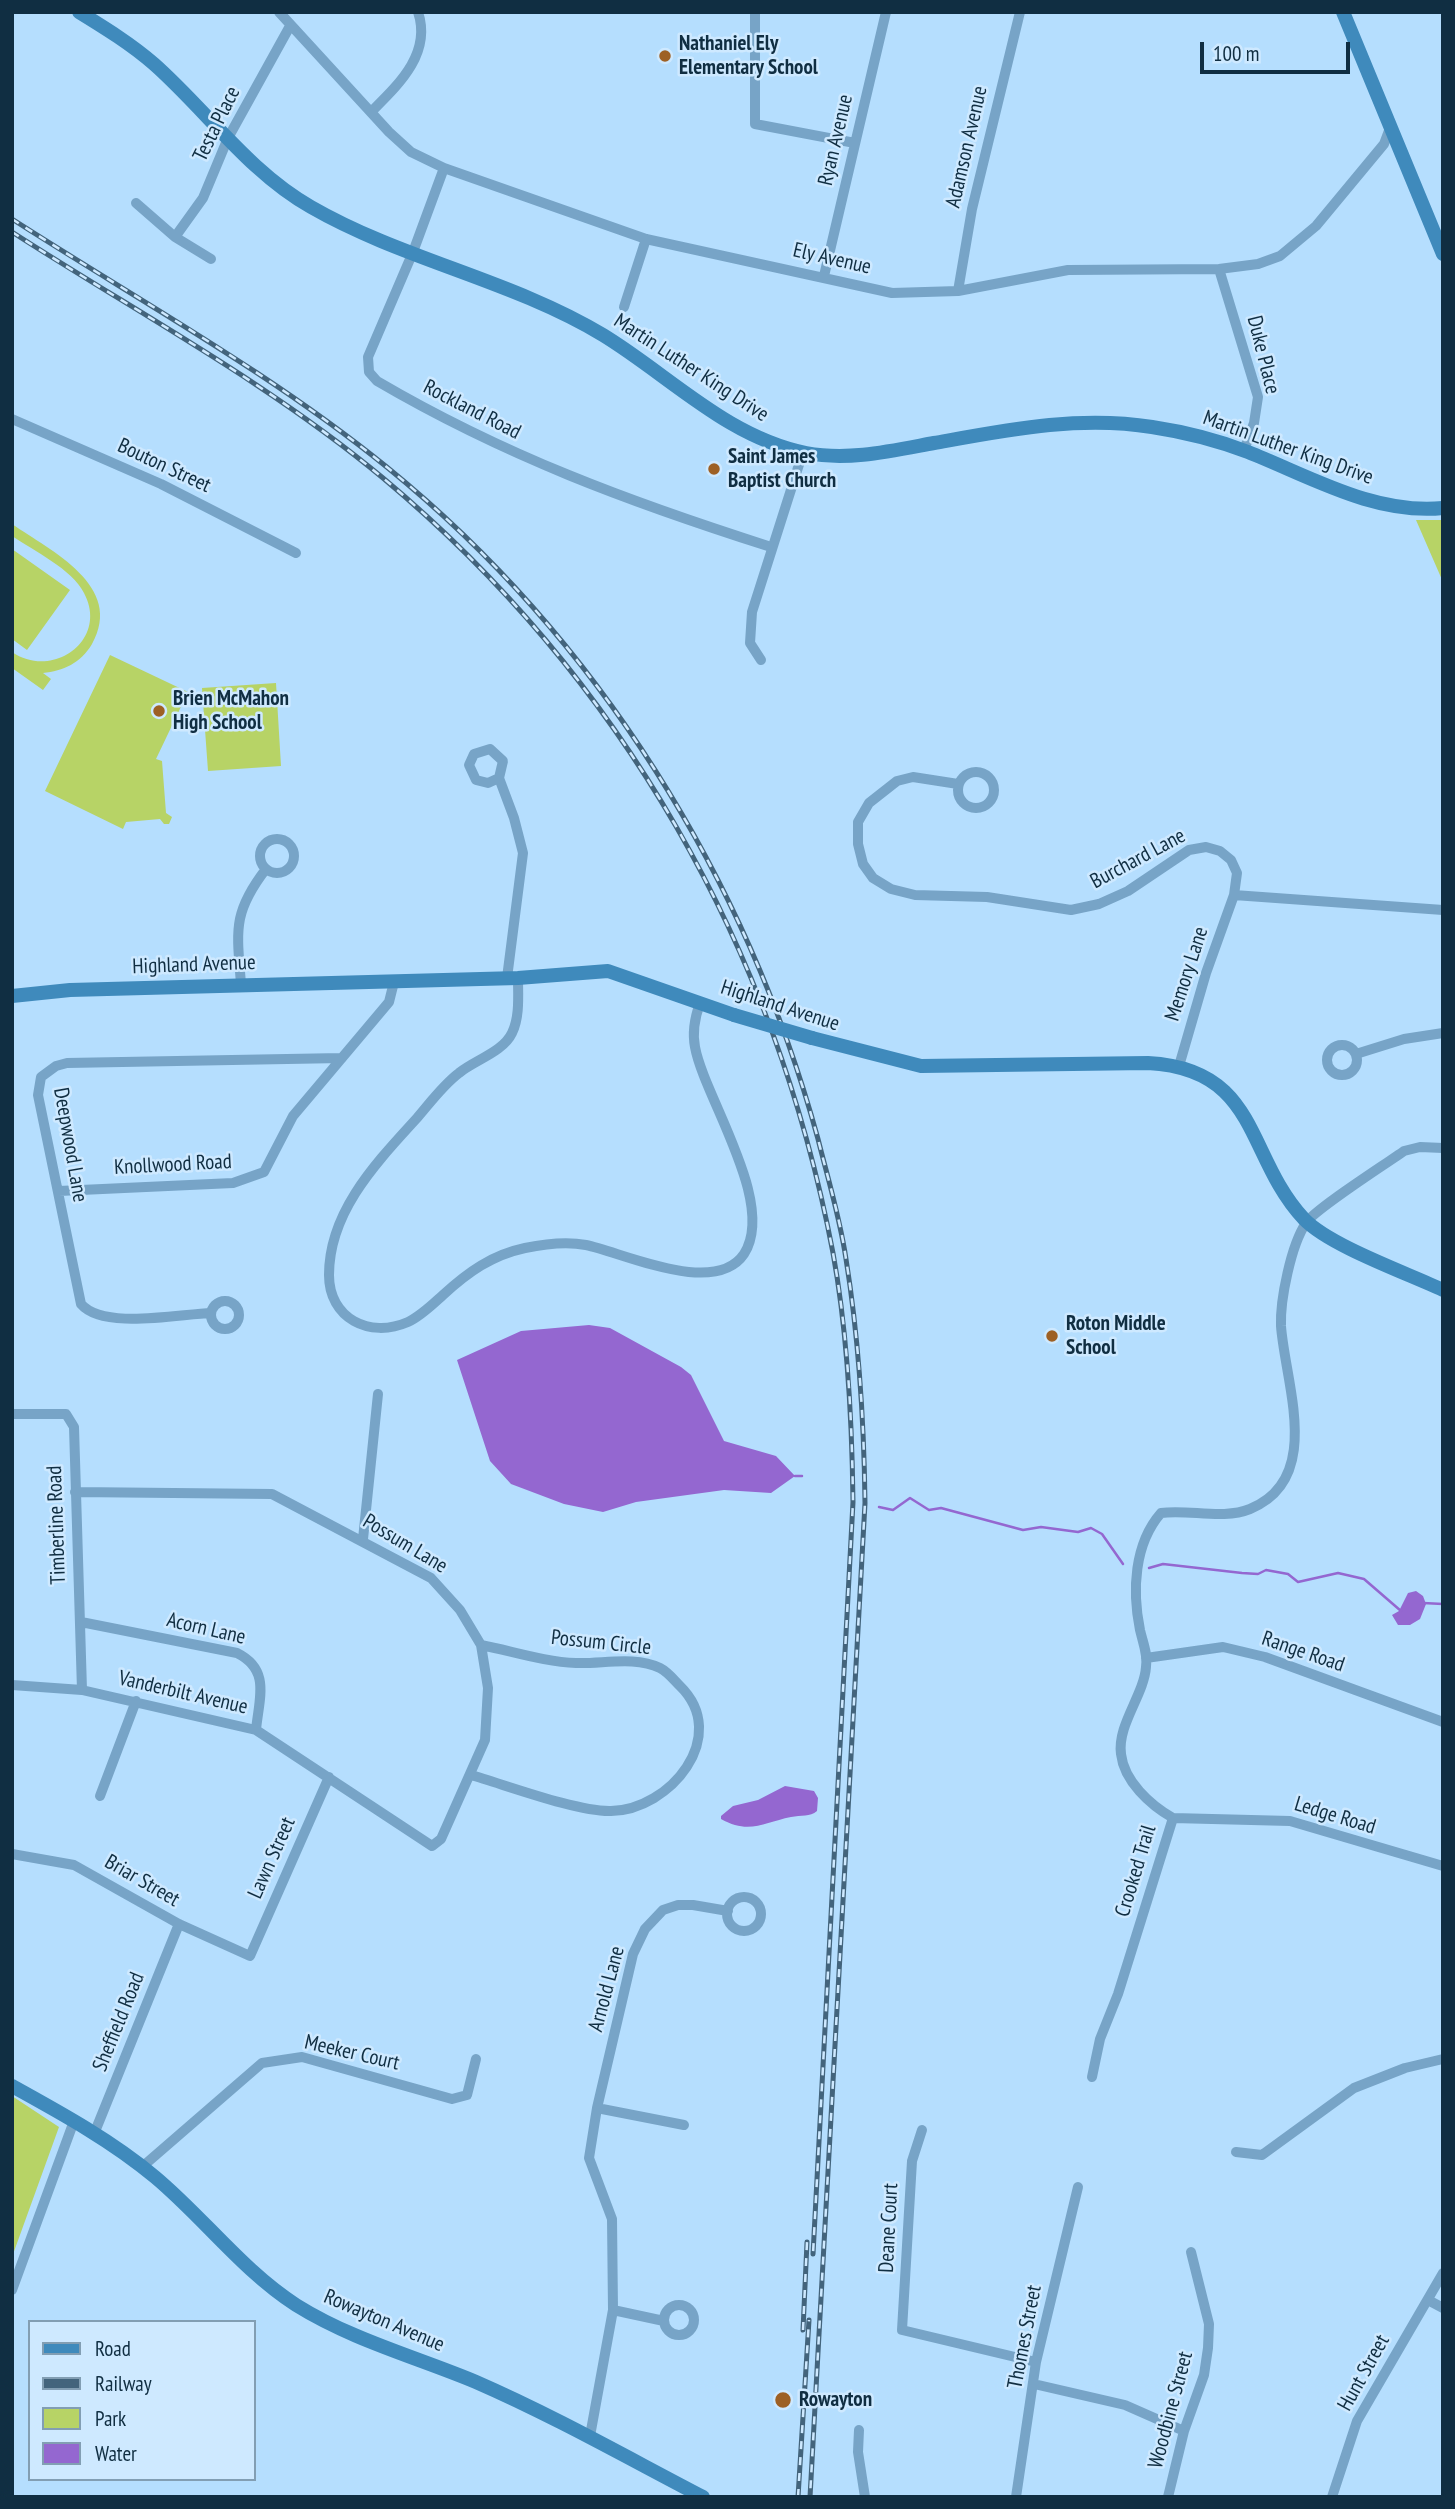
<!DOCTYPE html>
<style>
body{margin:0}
#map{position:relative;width:1455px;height:2509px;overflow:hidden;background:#b5defe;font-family:"PT Sans Narrow",sans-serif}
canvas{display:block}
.frame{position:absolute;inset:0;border:14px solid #102e42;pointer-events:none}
.legend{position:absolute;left:28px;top:2320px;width:228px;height:161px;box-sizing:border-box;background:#cee9ff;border:2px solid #829eb3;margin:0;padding:9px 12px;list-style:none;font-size:21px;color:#102e42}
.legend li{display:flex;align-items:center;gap:14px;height:35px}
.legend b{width:35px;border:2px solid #829eb3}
.scale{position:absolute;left:1200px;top:42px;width:150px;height:32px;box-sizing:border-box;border:4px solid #102e42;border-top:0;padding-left:9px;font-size:21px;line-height:24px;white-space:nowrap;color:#102e42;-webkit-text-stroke:5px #cee9ff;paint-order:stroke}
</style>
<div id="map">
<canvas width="1455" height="2509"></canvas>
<div class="frame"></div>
<ul class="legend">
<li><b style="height:9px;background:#3f8abc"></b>Road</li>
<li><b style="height:9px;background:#43647c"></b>Railway</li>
<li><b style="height:19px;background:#b7d366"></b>Park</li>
<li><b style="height:19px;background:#9467d0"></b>Water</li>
</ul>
<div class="scale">100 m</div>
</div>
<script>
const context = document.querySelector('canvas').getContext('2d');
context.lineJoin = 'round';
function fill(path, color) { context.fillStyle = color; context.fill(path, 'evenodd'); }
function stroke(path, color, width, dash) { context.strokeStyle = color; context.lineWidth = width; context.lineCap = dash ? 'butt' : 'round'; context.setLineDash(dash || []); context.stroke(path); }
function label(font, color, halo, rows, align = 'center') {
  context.font = font + ' "PT Sans Narrow",sans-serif'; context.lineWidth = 5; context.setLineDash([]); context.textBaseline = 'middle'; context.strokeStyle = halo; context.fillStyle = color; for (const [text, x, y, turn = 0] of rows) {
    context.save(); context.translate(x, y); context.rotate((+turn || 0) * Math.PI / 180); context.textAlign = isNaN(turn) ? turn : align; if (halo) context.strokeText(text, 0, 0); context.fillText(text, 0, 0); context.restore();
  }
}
fill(new Path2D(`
 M 1416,520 L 1443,520 L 1443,582 Z
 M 12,524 C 51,551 125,586 92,644 C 81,663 63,671 43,673 L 51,679 L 43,690 L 12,668 L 12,652 C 53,680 109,640 84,593 C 72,569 34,551 12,536 Z
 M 12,549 L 70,590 L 27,650 L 12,639 Z
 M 110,655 L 188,692 L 156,759 L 162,761 L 166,813 L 172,817 L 169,824 L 164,824 L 160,819 L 126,822 L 123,829 L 45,791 Z
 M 276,683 L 281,766 L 208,771 L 202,688 Z
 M 12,2096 L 59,2127 L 12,2257 Z`), '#b7d366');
fill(new Path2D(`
 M 589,1325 L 610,1328 L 681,1367 L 691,1375 L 724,1441 L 776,1456 L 795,1476 L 771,1493 L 724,1490 L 636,1502 L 603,1512 L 564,1504 L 511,1484 L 490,1461 L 457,1360 L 521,1331 Z
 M 1416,1591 L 1423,1596 L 1426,1604 L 1420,1619 L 1410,1625 L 1398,1625 L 1392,1615 L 1399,1611 L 1408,1593 Z
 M 785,1786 L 814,1791 L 818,1798 L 817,1811 C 810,1817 801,1815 791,1817 C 765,1822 749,1835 721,1819 L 721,1816 L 733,1806 L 758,1800 Z`), '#9467d0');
stroke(new Path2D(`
 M 795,1476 L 802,1476
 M 879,1507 L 893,1510 L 910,1498 L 929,1510 L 941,1508 L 1023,1530 L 1041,1527 L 1078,1532 L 1091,1528 L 1102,1534 L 1123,1564
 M 1149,1568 L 1163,1564 L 1242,1573 L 1258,1574 L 1266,1570 L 1288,1574 L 1298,1582 L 1338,1573 L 1364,1579 L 1401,1611
 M 1423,1603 L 1443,1604`), '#9467d0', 2.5);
stroke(new Path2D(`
 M 279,12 L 389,132 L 411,152 L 444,168 L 646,239 L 892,293 L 958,291 L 1068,270 L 1219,269 L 1258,264 L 1280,256 L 1316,226 L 1384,144 L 1390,128
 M 755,12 L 755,124 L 855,143
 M 371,112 C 398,85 432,54 418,12
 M 444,168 L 413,252 L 368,357 L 369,372 L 377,381 C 505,456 630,502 771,547
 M 136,203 L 175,237 L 211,259
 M 175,237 L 203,198 L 228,138 L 290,26
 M 1219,269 L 1258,397 L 1254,423 L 1244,450
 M 824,276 L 886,12
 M 958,291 L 972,209 L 1020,12
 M 624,307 L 646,239
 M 12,419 L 161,484 L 296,553
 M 761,660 L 750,643 L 752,612 L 803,452
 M958 790a18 18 0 1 1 36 0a18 18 0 1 1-36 0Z
 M 499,778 L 488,783 L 476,780 L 469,765 L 474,754 L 490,749 L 503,761 L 499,778 L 514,818 L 523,853 L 507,978
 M 958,784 L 913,777 L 897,781 L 869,803 L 858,822 L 858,844 L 863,864 L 873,878 L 891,889 L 915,895 L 987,897 L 1071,910 L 1099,904 L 1128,891 L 1189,850 L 1206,847 L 1220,851 L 1231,860 L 1237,873 L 1234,895 L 1206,973 L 1179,1066
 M260 856a17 17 0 1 1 34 0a17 17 0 1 1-34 0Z
 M 1234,895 L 1443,910
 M 518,978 C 518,995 520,1017 512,1033 C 503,1052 475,1060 459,1073 C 443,1085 430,1103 417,1118 C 377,1162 329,1211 329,1275 C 329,1318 369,1339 408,1322 C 421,1316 433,1304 443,1295 C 468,1272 492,1255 525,1248 C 544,1244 566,1241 586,1245 C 624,1253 715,1297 744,1254 C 777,1203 704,1097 695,1047 C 692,1032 695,1017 700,1003
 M 241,984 C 237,931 232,913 266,869
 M1327 1060a15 15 0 1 1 30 0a15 15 0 1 1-30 0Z
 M 1356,1054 L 1404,1039 L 1443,1033
 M 59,1191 L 233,1183 L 264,1172 L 293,1116 L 389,1002 L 394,982
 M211 1315a14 14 0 1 1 28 0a14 14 0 1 1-28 0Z
 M 211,1313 C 179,1314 103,1330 81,1304 L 38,1095 L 41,1077 L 56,1066 L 67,1063 L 342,1058
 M 12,1414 L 66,1414 L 74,1427 L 82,1690
 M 363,1539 L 378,1394
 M 81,1622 L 237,1653 C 271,1670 259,1698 256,1730
 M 1146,1658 L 1223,1647 L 1265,1657 L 1443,1722
 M 12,1685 L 82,1690 L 256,1730 L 432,1846 L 441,1839 L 485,1740 L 488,1688 L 481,1645 L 460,1610 L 431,1578 L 272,1494 L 75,1492
 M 471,1775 C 506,1785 578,1812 611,1811 C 670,1810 731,1736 680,1686 C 674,1680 668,1672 660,1668 C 635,1656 603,1664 576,1663 C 545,1662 512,1651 481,1645
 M 100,1796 L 136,1701
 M 1173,1818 L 1290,1821 L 1443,1866
 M 12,1854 L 74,1865 L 179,1924 L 250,1956 L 329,1777
 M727 1914a17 17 0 1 1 34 0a17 17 0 1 1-34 0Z
 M 1092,2077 L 1100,2039 L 1118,1994 L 1173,1818 C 1150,1805 1124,1781 1121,1754 C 1117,1725 1144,1695 1146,1667 C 1148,1654 1143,1643 1140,1630 C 1132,1591 1134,1544 1161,1513 C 1189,1509 1223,1520 1250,1509 C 1324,1479 1285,1383 1281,1326 C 1280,1300 1291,1245 1306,1223 C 1315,1209 1386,1164 1404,1151 L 1420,1147 L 1443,1148
 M 597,2108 L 684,2125
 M 922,2130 L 912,2161 L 902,2330 L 1036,2362
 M 94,2134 L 179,1924
 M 1236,2152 L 1262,2155 L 1354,2088 L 1405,2068 L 1443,2059
 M 142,2167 L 262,2063 L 302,2057 L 452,2099 L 467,2095 L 476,2059
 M 12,2290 L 74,2121
 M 1428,2300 L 1443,2308
 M664 2320a15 15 0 1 1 30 0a15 15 0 1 1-30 0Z
 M 613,2310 L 664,2321
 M 1034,2384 L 1125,2405 L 1184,2431
 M 859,2430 L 858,2452 L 865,2497
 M 590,2436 L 613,2310 L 612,2219 L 589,2158 L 597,2108 L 633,1954 L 645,1929 L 663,1910 L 678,1905 L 693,1905 L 728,1911
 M 1016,2497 L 1036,2362 L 1078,2187
 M 1168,2497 L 1184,2431 L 1204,2375 L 1208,2348 L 1209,2324 L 1191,2252
 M 1332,2497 L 1357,2421 L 1443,2273`), '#77a4c7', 10);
stroke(new Path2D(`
 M 79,12 C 105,28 131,44 154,64 C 207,111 249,172 311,207 C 403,260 512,280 603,335 C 670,376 727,437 806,453 C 849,461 891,451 934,443 C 1006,430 1079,415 1152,427 C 1185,432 1217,440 1248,452 C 1309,476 1374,515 1443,508
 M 1343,12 L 1443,254
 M 12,996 L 70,990 L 518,978 L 608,971 L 734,1015
 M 812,1038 L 921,1066 L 1148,1063 C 1260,1069 1245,1156 1304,1219 C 1330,1246 1407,1273 1443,1290
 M 12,2086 C 61,2113 112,2141 155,2177 C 204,2218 242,2270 296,2305 C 352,2340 416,2357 476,2382 C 554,2416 628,2458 703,2497`), '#3f8abc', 14);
const rail = new Path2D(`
 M 12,219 C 138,300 271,373 388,468 C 598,639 747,879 818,1139 C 828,1179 840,1218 846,1259 C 859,1340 864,1421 865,1503 L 810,2497
 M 12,232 C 136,312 269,383 383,478 C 622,678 775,948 833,1253 C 848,1335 852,1419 853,1502 L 813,2254
 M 803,2330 L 807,2242
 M 798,2497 L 809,2320`);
stroke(rail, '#43647c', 5);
stroke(rail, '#cee9ff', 2.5, [8]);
stroke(new Path2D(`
 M 734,1015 L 812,1038`), '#3f8abc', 14);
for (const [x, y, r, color] of [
 [665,56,7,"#9d6024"],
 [714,469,7,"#9d6024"],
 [159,711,7,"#9d6024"],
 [1052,1336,7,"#9d6024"],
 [783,2400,9,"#9d6024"]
]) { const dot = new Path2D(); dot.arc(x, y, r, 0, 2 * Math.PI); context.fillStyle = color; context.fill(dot); stroke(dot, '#cee9ff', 2.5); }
label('bold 21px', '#102e42', '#cee9ff', [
 ["Nathaniel Ely",679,44],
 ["Elementary School",679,68],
 ["Saint James",728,457],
 ["Baptist Church",728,481],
 ["Brien McMahon",173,699],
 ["High School",173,723],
 ["Roton Middle",1066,1324],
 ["School",1066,1348],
 ["Rowayton",799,2400]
], 'left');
label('21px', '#102e42', '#cee9ff', [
 ["Testa Place",217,124,-64],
 ["Ryan Avenue",836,140,-77],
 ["Adamson Avenue",967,147,-77],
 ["Ely Avenue",832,259,13],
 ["Duke Place",1263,355,76],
 ["Martin Luther King Drive",691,368,33],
 ["Rockland Road",472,410,27],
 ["Martin Luther King Drive",1288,448,20],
 ["Bouton Street",164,466,25],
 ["Burchard Lane",1138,859,-28],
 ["Highland Avenue",194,965,-2],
 ["Memory Lane",1187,974,-72],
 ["Highland Avenue",780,1006,18],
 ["Deepwood Lane",70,1145,80],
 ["Knollwood Road",173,1165,-3],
 ["Timberline Road",57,1525,-92],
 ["Possum Lane",405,1544,31],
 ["Acorn Lane",206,1629,13],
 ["Possum Circle",601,1643,6],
 ["Range Road",1303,1652,19],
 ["Vanderbilt Avenue",183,1693,13],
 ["Ledge Road",1335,1816,17],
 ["Lawn Street",272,1858,-66],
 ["Crooked Trail",1136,1871,-73],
 ["Briar Street",142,1881,30],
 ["Arnold Lane",607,1989,-75],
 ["Sheffield Road",119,2022,-68],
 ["Meeker Court",352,2053,13],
 ["Deane Court",889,2228,-87],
 ["Rowayton Avenue",384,2321,23],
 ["Thomes Street",1025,2337,-79],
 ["Hunt Street",1364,2373,-61],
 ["Woodbine Street",1171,2410,-75]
]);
</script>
